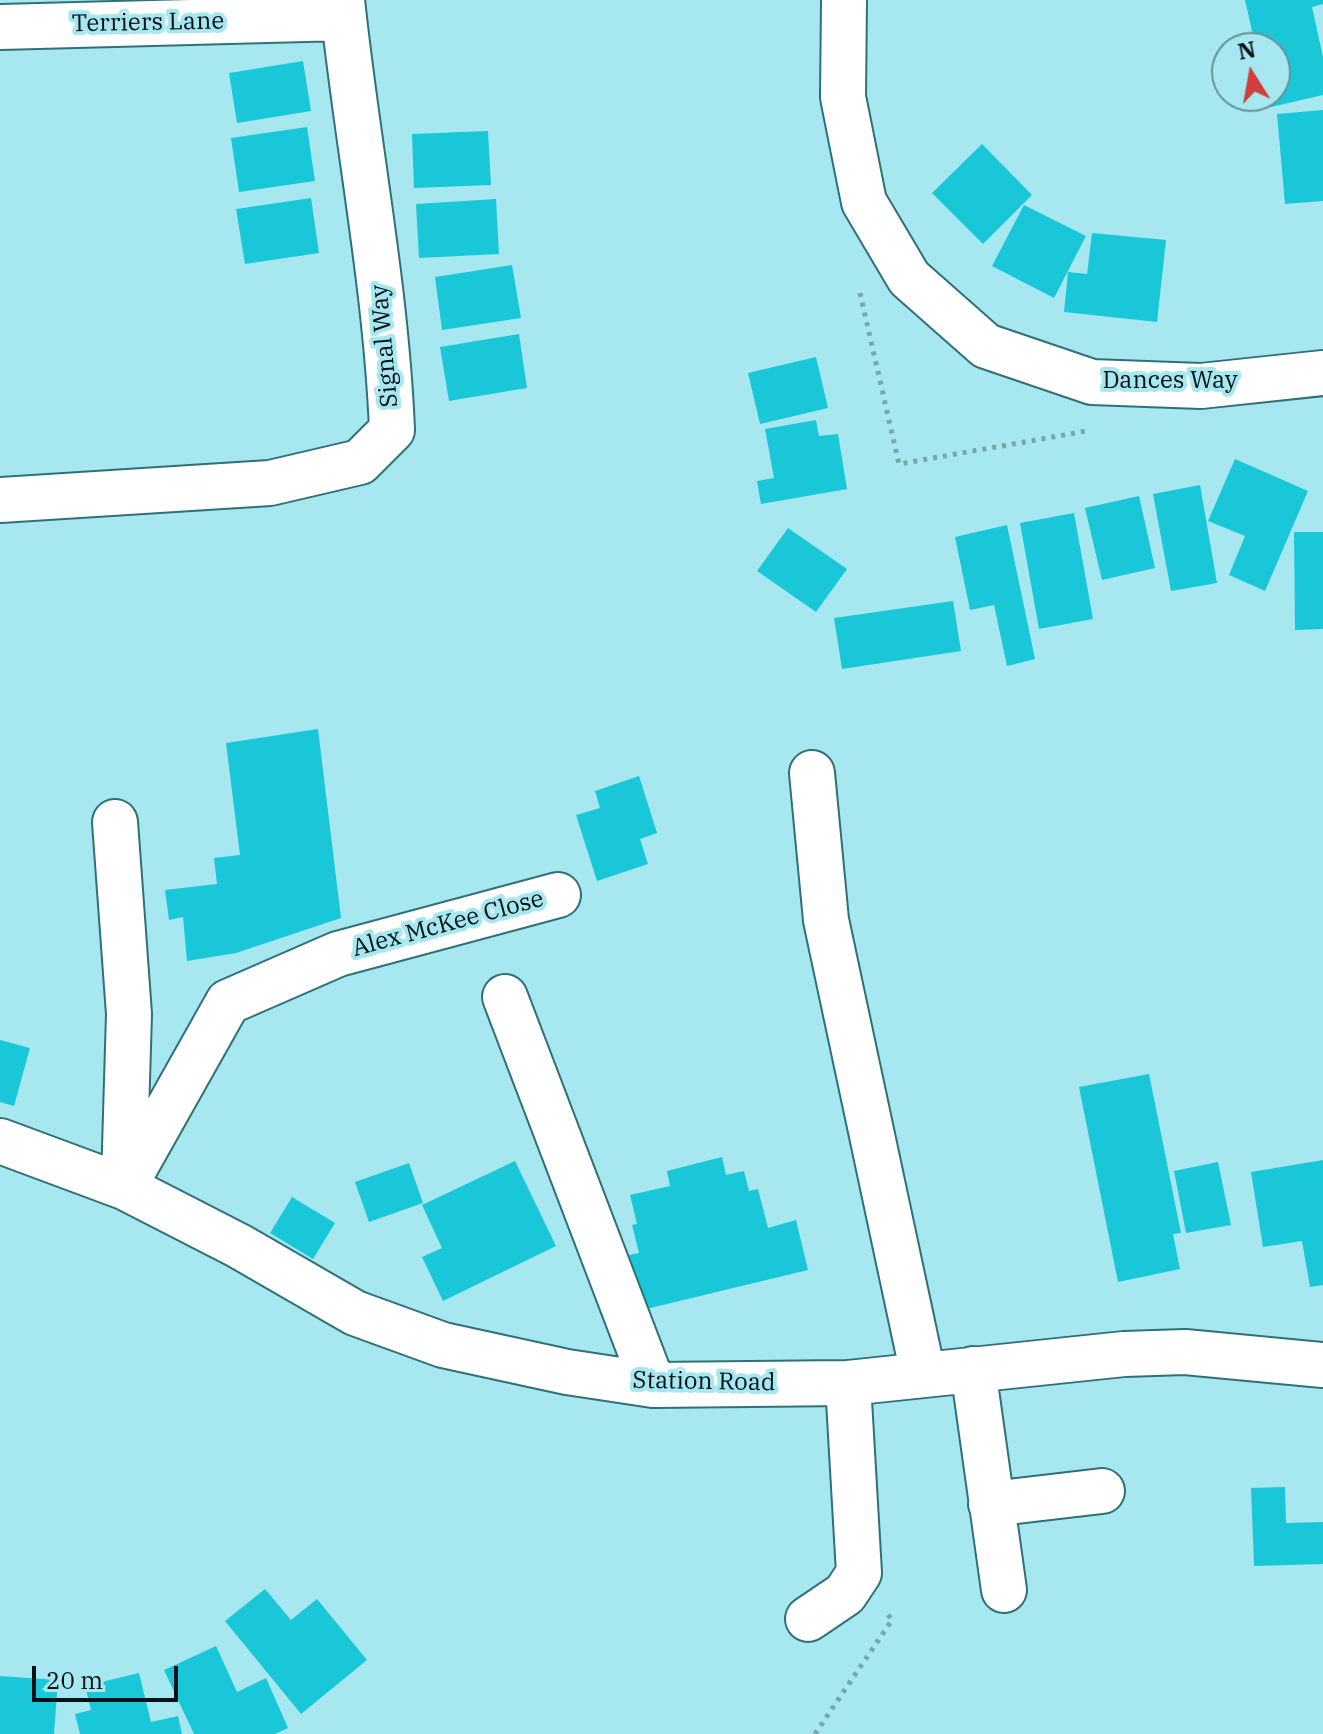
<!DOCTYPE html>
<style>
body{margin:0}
#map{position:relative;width:1323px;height:1734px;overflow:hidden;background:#a7e8f0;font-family:"IBM Plex Serif",serif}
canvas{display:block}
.north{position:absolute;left:1211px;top:32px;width:80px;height:80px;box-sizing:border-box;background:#a7e8f0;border:2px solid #649299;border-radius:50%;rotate:349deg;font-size:22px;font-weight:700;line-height:32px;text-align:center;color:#001216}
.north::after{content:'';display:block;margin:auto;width:28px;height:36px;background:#cf403c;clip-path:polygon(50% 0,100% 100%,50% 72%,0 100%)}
.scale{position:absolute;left:32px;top:1666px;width:146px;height:36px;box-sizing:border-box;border:4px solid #001216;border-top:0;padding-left:10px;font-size:24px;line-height:28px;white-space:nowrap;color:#001216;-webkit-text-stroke:6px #a7e8f0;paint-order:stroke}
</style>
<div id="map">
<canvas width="1323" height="1734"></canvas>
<div class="north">N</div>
<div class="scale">20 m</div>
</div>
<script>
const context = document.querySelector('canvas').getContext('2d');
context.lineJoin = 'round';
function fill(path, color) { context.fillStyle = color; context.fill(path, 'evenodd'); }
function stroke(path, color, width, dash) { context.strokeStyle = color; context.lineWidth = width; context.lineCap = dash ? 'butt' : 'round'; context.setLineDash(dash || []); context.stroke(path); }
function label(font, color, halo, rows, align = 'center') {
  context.font = font + ' "IBM Plex Serif",serif'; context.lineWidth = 8; context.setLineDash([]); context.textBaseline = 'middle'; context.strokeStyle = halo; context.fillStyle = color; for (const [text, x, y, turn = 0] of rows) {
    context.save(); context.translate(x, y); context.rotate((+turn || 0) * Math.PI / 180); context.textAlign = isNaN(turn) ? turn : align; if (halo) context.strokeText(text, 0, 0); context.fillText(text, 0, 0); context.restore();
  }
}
fill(new Path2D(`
 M 1245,0 L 1323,0 L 1323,4 L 1312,7 L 1323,57 L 1323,95 L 1271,107 L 1269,96 L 1275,96 L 1275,48 L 1256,48 Z
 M 303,61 L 311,111 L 237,123 L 229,73 Z
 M 1323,110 L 1323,201 L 1285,204 L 1277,114 Z
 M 307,127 L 315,181 L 239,192 L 231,138 Z
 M 488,131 L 491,185 L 414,188 L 412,134 Z
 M 982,144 L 1032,195 L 983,244 L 932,193 Z
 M 311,198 L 319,253 L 245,264 L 236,209 Z
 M 496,199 L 499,254 L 419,258 L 416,204 Z
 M 1024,205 L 1086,236 L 1054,298 L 992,266 Z
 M 1092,233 L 1166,240 L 1157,322 L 1064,312 L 1068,272 L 1087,274 Z
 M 512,265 L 521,318 L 442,330 L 435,277 Z
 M 519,334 L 527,388 L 449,401 L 440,347 Z
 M 816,357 L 828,408 L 760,424 L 748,373 Z
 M 816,420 L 819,436 L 838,434 L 847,489 L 761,504 L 757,481 L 774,478 L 765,429 Z
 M 1235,459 L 1308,491 L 1265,591 L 1229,575 L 1245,536 L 1208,521 Z
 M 1200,485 L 1217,583 L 1171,591 L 1153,494 Z
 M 1139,496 L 1155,568 L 1102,580 L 1085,508 Z
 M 1074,513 L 1093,619 L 1039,629 L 1020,523 Z
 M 1007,525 L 1035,659 L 1007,666 L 994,605 L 970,610 L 955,537 Z
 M 788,528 L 847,569 L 816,612 L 757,571 Z
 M 1294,532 L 1323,532 L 1323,629 L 1295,630 Z
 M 953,601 L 961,651 L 842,669 L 834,618 Z
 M 318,729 L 341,918 L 236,953 L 187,961 L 183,917 L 169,920 L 165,890 L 217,884 L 214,858 L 240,855 L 226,743 Z
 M 639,776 L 657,833 L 640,839 L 648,864 L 597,881 L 576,815 L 600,808 L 595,791 Z
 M 0,1040 L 30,1048 L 14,1106 L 0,1102 Z
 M 1149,1074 L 1181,1233 L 1173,1234 L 1180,1269 L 1118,1282 L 1079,1087 Z
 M 722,1157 L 726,1175 L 744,1171 L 749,1191 L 758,1189 L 768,1228 L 796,1220 L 808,1270 L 642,1310 L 629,1255 L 639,1253 L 632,1225 L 637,1224 L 630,1195 L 670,1186 L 667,1171 Z
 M 1323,1160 L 1323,1285 L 1310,1287 L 1302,1241 L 1263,1247 L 1251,1172 Z
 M 515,1161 L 556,1246 L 443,1301 L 422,1257 L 442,1248 L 422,1205 Z
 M 1218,1162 L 1231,1225 L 1186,1233 L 1174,1171 Z
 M 409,1163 L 423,1203 L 369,1222 L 355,1182 Z
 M 292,1197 L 335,1223 L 313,1259 L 270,1233 Z
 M 1285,1487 L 1286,1523 L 1323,1522 L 1323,1564 L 1254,1566 L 1251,1488 Z
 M 265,1589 L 291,1620 L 317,1599 L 367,1660 L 301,1714 L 225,1621 Z
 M 216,1646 L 237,1692 L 266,1678 L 288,1728 L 275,1734 L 194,1734 L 164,1670 Z
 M 139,1673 L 151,1722 L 178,1716 L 182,1734 L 80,1734 L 75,1714 L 91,1710 L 85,1686 Z
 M 0,1676 L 58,1680 L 54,1734 L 0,1734 Z`), '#1ac7d8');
const minor = new Path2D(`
 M 844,0 L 843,97 L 864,202 L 909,278 L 986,346 L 1092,382 L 1201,386 L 1323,373
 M 0,27 L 344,18
 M 0,500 L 270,483 L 360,462 L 392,430 C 386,285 357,143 342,0
 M 812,773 L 826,920 L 923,1374
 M 115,822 L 129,1014 L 124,1181
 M 505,997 L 653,1385
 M 0,1141 L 124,1187 L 239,1246 L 355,1313 L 443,1345 L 567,1372 L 653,1385 L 848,1383 L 1124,1354 L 1185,1352 L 1323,1365
 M 124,1187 L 228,1002 L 338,954 L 558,895
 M 973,1369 L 1004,1590
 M 991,1504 L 1102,1491
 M 808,1619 L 845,1594 L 859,1573 L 848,1383`);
stroke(minor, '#307078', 48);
stroke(new Path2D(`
 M 860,293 L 899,464 L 1087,431
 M 815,1734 L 892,1620 L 887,1613`), '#75a8ae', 5, [4, 6]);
stroke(minor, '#fff', 44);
label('24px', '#001216', '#a7e8f0', [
 ["Terriers Lane",148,23,-1],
 ["Signal Way",385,346,-95],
 ["Dances Way",1170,381],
 ["Alex McKee Close",448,924,-15],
 ["Station Road",704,1382,1]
]);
</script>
